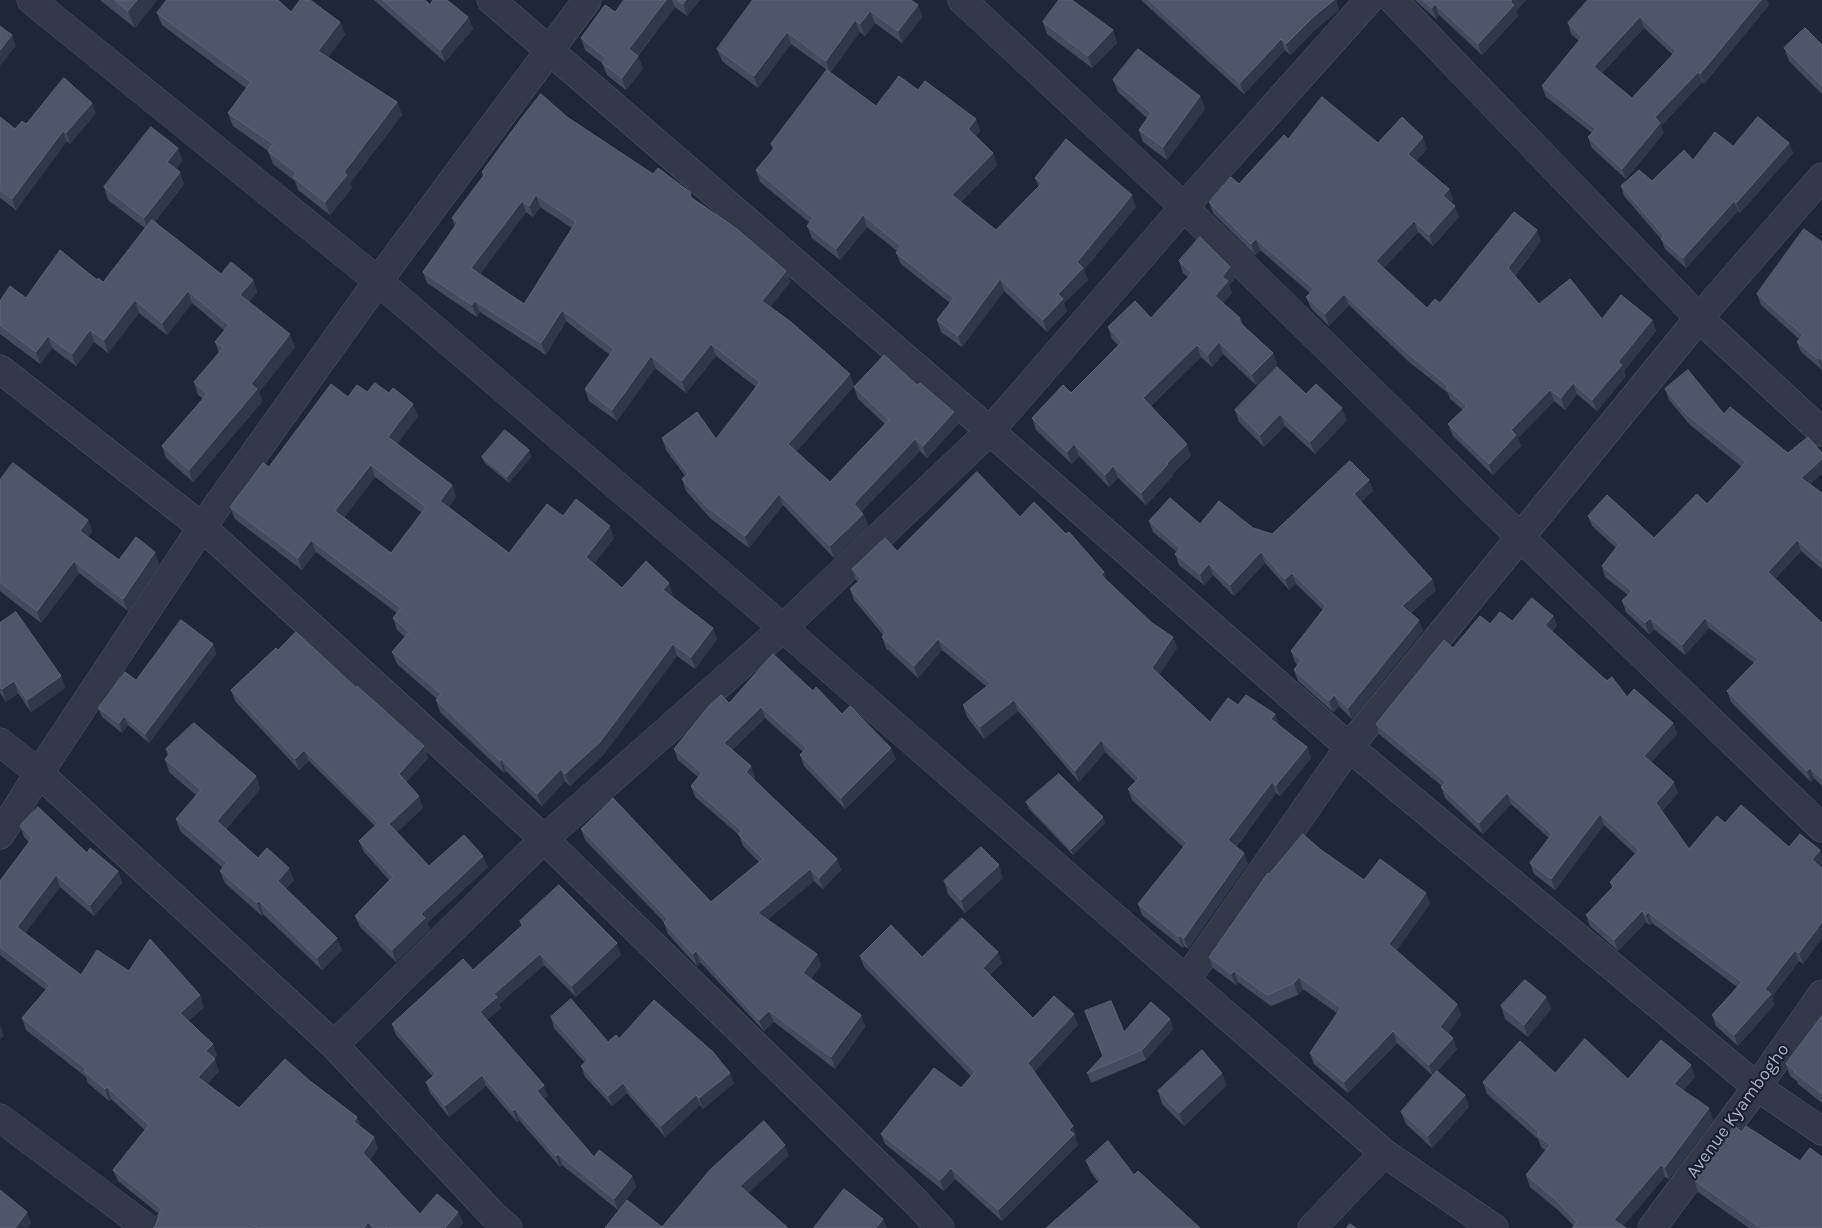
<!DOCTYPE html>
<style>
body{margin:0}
canvas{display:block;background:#1e2637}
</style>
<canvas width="1822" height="1228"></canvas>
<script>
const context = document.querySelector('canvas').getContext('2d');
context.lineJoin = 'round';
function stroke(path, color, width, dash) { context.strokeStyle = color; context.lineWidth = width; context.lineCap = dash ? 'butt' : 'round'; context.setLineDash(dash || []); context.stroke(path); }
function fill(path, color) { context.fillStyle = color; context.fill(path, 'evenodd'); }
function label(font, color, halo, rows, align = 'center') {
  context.font = font + ' Karla,sans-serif'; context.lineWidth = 4; context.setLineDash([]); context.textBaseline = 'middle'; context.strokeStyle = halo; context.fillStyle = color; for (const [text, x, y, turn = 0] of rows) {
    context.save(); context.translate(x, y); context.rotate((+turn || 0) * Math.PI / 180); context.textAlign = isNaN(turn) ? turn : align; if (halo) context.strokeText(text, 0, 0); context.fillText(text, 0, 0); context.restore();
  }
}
const minor = new Path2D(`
 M 31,0 L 378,281 L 783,628 L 1384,1153 L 1494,1228
 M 491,0 L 990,431 L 1349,747 L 1757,1087 L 1822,1131
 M 962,0 L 1184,207 L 1519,536 L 1822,828
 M 1393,0 L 1699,318 L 1822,432
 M 0,369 L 202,527 L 544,839 L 916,1202 L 940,1228
 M 0,742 L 39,773 L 334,1045 L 491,1213 L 508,1228
 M 0,835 L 39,773 L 202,527 L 378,281 L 587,0
 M 1186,980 L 1349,747 L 1699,318 L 1822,177
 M 334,1045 L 544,839 L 783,628 L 990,431 L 1184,207 L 1369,0
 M 0,1118 L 147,1228
 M 1312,1228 L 1384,1153
 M 1652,1228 L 1757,1087 L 1822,994`);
stroke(minor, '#4f5566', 29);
stroke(minor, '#323848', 28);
fill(new Path2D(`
 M 100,0 L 157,0 L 135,28 Z
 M 374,0 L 425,0 L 430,5 L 468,17 L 473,29 L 445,62 Z
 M 624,0 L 700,0 L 687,16 L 675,7 L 638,56 L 643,69 L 626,90 L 607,75 L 602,63 L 585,50 L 581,38 L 615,12 Z
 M 911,0 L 922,17 L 902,43 L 875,23 L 865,36 L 860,32 L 830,73 L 876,106 L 918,90 L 976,119 L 980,131 L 976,136 L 993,153 L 997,165 L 961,202 L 996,230 L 1039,187 L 1035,178 L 1136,207 L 1084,270 L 1088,280 L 1064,303 L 1067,311 L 1047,332 L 1004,291 L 962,347 L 941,332 L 937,320 L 950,303 L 901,264 L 896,253 L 897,251 L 867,227 L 840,260 L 812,238 L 807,226 L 810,223 L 760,182 L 756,170 L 773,150 L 771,144 L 827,70 L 791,44 L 758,88 L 722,61 L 717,49 Z
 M 1141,0 L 1336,0 L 1339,10 L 1316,29 L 1290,55 L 1285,50 L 1244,94 Z
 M 1415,0 L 1526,0 L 1516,11 L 1518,16 L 1482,55 L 1439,15 L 1436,19 Z
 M 1769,5 L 1704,84 L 1702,82 L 1661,126 L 1664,133 L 1626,179 L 1592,148 L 1588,137 L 1592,133 L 1546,97 L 1542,86 L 1579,41 L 1571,34 L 1568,23 ZM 1644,28 L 1673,55 L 1632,98 L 1602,73 Z
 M 291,12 L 340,22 L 345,35 L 328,57 L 397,102 L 402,115 L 350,183 L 352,188 L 330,215 L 298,190 L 295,181 L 273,164 L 268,151 L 233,126 L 228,113 L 246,88 L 162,25 L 157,13 Z
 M 1043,22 L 1113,30 L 1117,43 L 1092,68 L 1047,34 Z
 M 1822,45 L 1822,94 L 1789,61 L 1784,48 Z
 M 1113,80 L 1200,96 L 1205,109 L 1167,160 L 1143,142 L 1139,130 L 1147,118 L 1118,92 Z
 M 96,113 L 70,144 L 67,141 L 16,210 L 0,198 L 0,117 L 15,129 L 26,124 Z
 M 567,117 L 653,174 L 691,193 L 692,198 L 786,271 L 790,282 L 770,307 L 854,386 L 796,452 L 830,482 L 885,424 L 858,399 L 854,387 L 958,424 L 927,458 L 920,451 L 861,512 L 863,514 L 868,526 L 834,558 L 783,505 L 749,548 L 710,518 L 686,491 L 682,479 L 685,476 L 666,450 L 662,438 L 716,439 L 756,387 L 716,356 L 686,393 L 655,368 L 617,421 L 589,401 L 585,389 L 610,355 L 566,321 L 546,355 L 480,312 L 477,317 L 427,283 L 423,272 L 455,226 L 452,218 L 483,176 L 482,172 ZM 540,207 L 572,228 L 524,304 L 480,274 L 526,212 L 533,217 Z
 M 1288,139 L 1378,143 L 1427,149 L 1416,161 L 1449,189 L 1453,200 L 1451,203 L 1459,217 L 1433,246 L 1418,232 L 1383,268 L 1427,308 L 1440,303 L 1541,241 L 1515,276 L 1539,304 L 1602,319 L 1652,320 L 1656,331 L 1624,371 L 1626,376 L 1597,411 L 1577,394 L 1565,410 L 1554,401 L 1518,438 L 1521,446 L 1493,475 L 1453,436 L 1448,424 L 1463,410 L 1450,399 L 1448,393 L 1409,362 L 1349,305 L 1329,326 L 1311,308 L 1306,297 L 1310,293 L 1260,250 L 1255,255 L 1213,213 L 1209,202 L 1239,184 Z
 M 1789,143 L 1793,153 L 1740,213 L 1738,211 L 1686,268 L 1665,249 L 1661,239 L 1624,196 L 1621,186 L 1652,181 L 1693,160 L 1733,146 Z
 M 178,148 L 182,161 L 176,169 L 184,184 L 155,222 L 221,274 L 253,280 L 257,292 L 249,302 L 295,347 L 259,392 L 262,402 L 193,482 L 166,458 L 162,446 L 203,399 L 198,395 L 194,382 L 219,353 L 215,342 L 224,330 L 192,303 L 167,335 L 139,313 L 108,353 L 94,342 L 76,366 L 52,348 L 40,364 L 0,334 L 0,301 L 26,298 L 97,280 L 103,282 L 145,228 L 108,200 L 104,187 Z
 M 1822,242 L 1822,370 L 1801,352 L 1797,342 L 1799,339 L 1761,305 L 1757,294 Z
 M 1179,261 L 1235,279 L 1229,285 L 1232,293 L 1223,303 L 1240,318 L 1243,325 L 1273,353 L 1277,365 L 1257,386 L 1223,354 L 1212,367 L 1201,357 L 1151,406 L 1191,456 L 1172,474 L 1173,476 L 1146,505 L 1118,478 L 1109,487 L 1079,456 L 1072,464 L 1036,430 L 1032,418 L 1071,393 L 1118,345 L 1112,339 L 1108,327 L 1151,318 L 1188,277 L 1183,273 Z
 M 1665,389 L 1724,414 L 1788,453 L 1822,453 L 1822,473 L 1810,484 L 1822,493 L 1822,569 L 1801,551 L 1775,579 L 1822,623 L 1822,786 L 1814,778 L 1811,782 L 1731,702 L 1727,691 L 1754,663 L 1709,628 L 1685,655 L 1654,629 L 1649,634 L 1626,612 L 1622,601 L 1628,595 L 1605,577 L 1602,566 L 1616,548 L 1592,526 L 1588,516 L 1654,538 L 1707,504 L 1742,467 L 1690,425 L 1669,400 Z
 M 367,392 L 418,416 L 397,444 L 452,485 L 456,497 L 449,507 L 509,553 L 563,516 L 614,538 L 594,564 L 622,588 L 673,595 L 672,596 L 717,639 L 695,669 L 677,656 L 604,754 L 570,786 L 565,781 L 542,806 L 506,771 L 504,773 L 440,712 L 436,700 L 437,699 L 397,664 L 392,652 L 405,637 L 397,630 L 393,618 L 397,613 L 316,552 L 302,570 L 235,519 L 230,507 L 269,467 L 348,397 ZM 375,477 L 422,513 L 391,553 L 344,517 Z
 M 1306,394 L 1347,420 L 1315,454 L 1285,426 L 1264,447 L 1239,422 L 1235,410 Z
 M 529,450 L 531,457 L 509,483 L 485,463 L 482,457 Z
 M 0,480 L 88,520 L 92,532 L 88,537 L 119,560 L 155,552 L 159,564 L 128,611 L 79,573 L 41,623 L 0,591 Z
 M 1369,480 L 1373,491 L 1361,502 L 1436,590 L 1411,613 L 1423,631 L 1352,719 L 1339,706 L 1333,712 L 1298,681 L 1294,670 L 1297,665 L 1295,662 L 1291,651 L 1323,610 L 1296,584 L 1289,590 L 1265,563 L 1234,596 L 1213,575 L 1204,585 L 1179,565 L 1175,554 L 1177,552 L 1153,532 L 1149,521 L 1253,528 L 1272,534 Z
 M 1020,517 L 1108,582 L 1177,648 L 1159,675 L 1210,722 L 1238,705 L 1278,725 L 1307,747 L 1311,758 L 1280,796 L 1276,793 L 1236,847 L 1248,864 L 1188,949 L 1184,946 L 1183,948 L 1142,915 L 1138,904 L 1183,847 L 1132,800 L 1128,789 L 1136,782 L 1105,752 L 1079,782 L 1018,711 L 984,739 L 967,717 L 963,705 L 987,687 L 942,650 L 918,678 L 886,648 L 882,637 L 883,635 L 854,600 L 850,589 L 858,582 L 856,580 L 852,569 L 897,551 Z
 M 1553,616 L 1557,626 L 1552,632 L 1607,681 L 1627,697 L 1673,723 L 1677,734 L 1651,762 L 1678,793 L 1662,811 L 1689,849 L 1725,823 L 1789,847 L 1820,850 L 1822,855 L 1822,863 L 1820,866 L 1822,868 L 1822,938 L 1803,964 L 1799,961 L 1772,997 L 1774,1005 L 1738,1046 L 1716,1026 L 1712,1015 L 1737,987 L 1652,923 L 1650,925 L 1646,922 L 1618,951 L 1590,926 L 1586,915 L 1612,888 L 1610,882 L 1635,854 L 1604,825 L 1555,890 L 1534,874 L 1530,863 L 1549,838 L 1511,804 L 1483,834 L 1445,798 L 1441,787 L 1442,786 L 1379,734 L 1376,724 L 1453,648 L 1490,624 Z
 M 0,623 L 61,676 L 65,688 L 31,712 L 18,693 L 6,702 L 0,693 Z
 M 213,644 L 216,654 L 149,743 L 128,725 L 122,733 L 102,717 L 98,708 L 136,680 Z
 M 278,650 L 356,688 L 424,746 L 428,758 L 406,782 L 423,808 L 397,832 L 429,866 L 488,867 L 427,923 L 430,929 L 396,962 L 360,927 L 355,916 L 389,880 L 364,852 L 359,841 L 375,826 L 309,761 L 299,770 L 235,701 L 231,690 Z
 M 813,691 L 842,714 L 896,759 L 845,809 L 804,766 L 800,755 L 803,752 L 765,718 L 732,750 L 751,766 L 755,778 L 753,780 L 837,859 L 841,870 L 823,889 L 814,881 L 767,920 L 821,965 L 811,979 L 861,1015 L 865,1027 L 835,1069 L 774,1022 L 764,1031 L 700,962 L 697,966 L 668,934 L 664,923 L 664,922 L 585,840 L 581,829 L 711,902 L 759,862 L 743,846 L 739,835 L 695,797 L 691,786 L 698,777 L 678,760 L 674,749 L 729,703 Z
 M 166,749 L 256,776 L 260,789 L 226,829 L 258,858 L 294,880 L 286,889 L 342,950 L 322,970 L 263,914 L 262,916 L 225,883 L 220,871 L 223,868 L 180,831 L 176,819 L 196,795 L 169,772 L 165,759 L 168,756 Z
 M 1026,802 L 1105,823 L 1073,855 L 1029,809 Z
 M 20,826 L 87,853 L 118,871 L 122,883 L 94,916 L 60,887 L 25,933 L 81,975 L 129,971 L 204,1007 L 188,1021 L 217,1055 L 214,1059 L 219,1071 L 207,1084 L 239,1108 L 310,1081 L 357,1117 L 361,1127 L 378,1148 L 370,1160 L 420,1214 L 458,1212 L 463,1223 L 459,1228 L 153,1228 L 155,1226 L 158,1219 L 159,1214 L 118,1181 L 113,1170 L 145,1130 L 111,1099 L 109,1101 L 88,1083 L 86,1077 L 26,1030 L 22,1018 L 46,990 L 0,955 L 0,881 L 29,842 L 24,837 Z
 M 1321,850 L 1364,880 L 1430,904 L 1396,951 L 1457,1004 L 1461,1015 L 1448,1033 L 1457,1049 L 1433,1076 L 1397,1043 L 1348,1093 L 1314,1064 L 1310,1053 L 1337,1013 L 1303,989 L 1298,995 L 1271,1006 L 1238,982 L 1236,985 L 1213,968 L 1209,957 L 1269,874 Z
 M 1003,878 L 965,913 L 948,894 L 944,881 Z
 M 520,921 L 621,955 L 576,997 L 544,965 L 499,1004 L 501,1008 L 487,1020 L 548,1096 L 544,1099 L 594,1157 L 632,1176 L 636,1187 L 618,1210 L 562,1165 L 560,1167 L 519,1120 L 517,1122 L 486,1086 L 449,1117 L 430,1093 L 426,1082 L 433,1077 L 396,1035 L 392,1024 L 473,970 L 521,926 Z
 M 860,956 L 922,957 L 1002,963 L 990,975 L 1033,1018 L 1078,1025 L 1034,1072 L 1073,1126 L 1076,1137 L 1075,1138 L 1078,1145 L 1002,1221 L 955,1179 L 944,1191 L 885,1144 L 881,1134 L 961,1088 L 971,1076 L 864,967 Z
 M 1546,997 L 1551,1009 L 1528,1037 L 1505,1019 L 1501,1006 Z
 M 1822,1016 L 1822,1103 L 1798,1084 L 1797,1081 L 1790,1076 L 1786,1064 Z
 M 551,1017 L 608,1042 L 619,1039 L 734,1083 L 703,1109 L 700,1105 L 665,1137 L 627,1093 L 612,1106 L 585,1077 L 581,1066 L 585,1063 L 554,1028 Z
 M 1170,1019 L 1173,1029 L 1146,1060 L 1091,1083 L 1087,1073 L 1124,1032 Z
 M 1555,1073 L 1628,1079 L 1695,1077 L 1683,1090 L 1713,1120 L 1669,1179 L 1665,1177 L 1574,1226 L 1559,1211 L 1530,1187 L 1526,1175 L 1546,1151 L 1541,1147 L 1538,1139 L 1487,1094 L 1483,1082 Z
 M 1227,1085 L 1184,1126 L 1162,1104 L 1158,1091 Z
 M 1465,1095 L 1469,1107 L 1432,1148 L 1406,1124 L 1401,1112 Z
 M 1742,1132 L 1800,1161 L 1822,1228 L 1749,1228 L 1698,1192 L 1694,1180 Z
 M 1086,1161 L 1134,1175 L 1098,1182 L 1090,1171 Z`), '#424b60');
fill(new Path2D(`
 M 137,0 L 157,0 L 135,28 L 128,11 Z
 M 666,0 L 672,0 L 675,7 L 633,61 L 629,49 Z
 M 686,0 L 700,0 L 687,16 L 683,4 Z
 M 1334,0 L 1336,0 L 1339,10 L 1316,29 L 1290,55 L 1286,44 L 1312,18 Z
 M 1512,0 L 1526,0 L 1516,11 L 1518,16 L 1482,55 L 1478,44 Z
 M 1761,0 L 1767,0 L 1769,5 L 1704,84 L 1700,74 Z
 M 1435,4 L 1439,15 L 1436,19 L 1432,8 Z
 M 918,5 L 922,17 L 902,43 L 898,31 Z
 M 870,11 L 875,23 L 865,36 L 860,24 Z
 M 468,17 L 473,29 L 445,62 L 441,50 Z
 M 1640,17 L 1644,28 L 1598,77 L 1594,67 Z
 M 855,20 L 860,32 L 830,73 L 826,61 Z
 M 340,22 L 345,35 L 323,64 L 318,51 Z
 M 1113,30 L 1117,43 L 1092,68 L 1088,56 Z
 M 787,32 L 791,44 L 758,88 L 754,76 Z
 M 12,35 L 16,46 L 0,66 L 0,50 Z
 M 1281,39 L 1285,50 L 1244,94 L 1240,83 Z
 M 638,56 L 643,69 L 626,90 L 622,78 Z
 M 1698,72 L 1702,82 L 1661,126 L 1664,133 L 1626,179 L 1622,169 L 1655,117 Z
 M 1200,96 L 1205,109 L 1167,160 L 1163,147 Z
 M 397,102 L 402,115 L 350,183 L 352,188 L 330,215 L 325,202 L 344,172 Z
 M 92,103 L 96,113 L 70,144 L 66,133 Z
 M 976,119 L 980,131 L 972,140 L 968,129 Z
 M 63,131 L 67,141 L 16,210 L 12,199 Z
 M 1423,137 L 1427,149 L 1412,165 L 1408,154 Z
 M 1789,143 L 1793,153 L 1740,213 L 1736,203 Z
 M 178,148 L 182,161 L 172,175 L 167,162 Z
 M 993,153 L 997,165 L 956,207 L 952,195 Z
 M 180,172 L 184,184 L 148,231 L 144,218 Z
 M 1449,189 L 1453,200 L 1447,207 L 1443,196 Z
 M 536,195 L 540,207 L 533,217 L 529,206 Z
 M 1132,195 L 1136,207 L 1084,270 L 1088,280 L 1064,303 L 1067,311 L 1047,332 L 1043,320 L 1077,262 Z
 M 522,201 L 526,212 L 476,280 L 471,268 Z
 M 1734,201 L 1738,211 L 1686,268 L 1683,258 Z
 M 1455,206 L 1459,217 L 1433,246 L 1429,235 Z
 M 863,215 L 867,227 L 840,260 L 836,249 Z
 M 1414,221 L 1418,232 L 1380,272 L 1376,261 Z
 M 1537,230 L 1541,241 L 1512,279 L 1508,268 Z
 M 1256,239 L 1260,250 L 1255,255 L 1251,244 Z
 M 1230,267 L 1235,279 L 1229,285 L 1232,293 L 1219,307 L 1215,296 L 1222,277 Z
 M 786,271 L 790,282 L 766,313 L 762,301 Z
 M 1000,279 L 1004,291 L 962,347 L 958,336 Z
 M 253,280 L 257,292 L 245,308 L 240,295 Z
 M 188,291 L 192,303 L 167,335 L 162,323 Z
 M 1344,294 L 1349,305 L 1329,326 L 1325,314 Z
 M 135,300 L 139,313 L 108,353 L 104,340 Z
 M 475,301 L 480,312 L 477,317 L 472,305 Z
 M 562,310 L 566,321 L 546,355 L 541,343 Z
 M 1652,320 L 1656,331 L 1624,371 L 1626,376 L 1597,411 L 1592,400 L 1618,362 Z
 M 90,330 L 94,342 L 76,366 L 72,354 Z
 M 290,334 L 295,347 L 259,392 L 262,402 L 193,482 L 189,470 L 251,384 Z
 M 48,336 L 52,348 L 40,364 L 36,352 Z
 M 1219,342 L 1223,354 L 1212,367 L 1208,355 Z
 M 711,344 L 716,356 L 686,393 L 682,381 Z
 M 1197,345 L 1201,357 L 1147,409 L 1143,398 Z
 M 1273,353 L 1277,365 L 1257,386 L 1252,374 Z
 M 651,356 L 655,368 L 617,421 L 612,410 Z
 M 1819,358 L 1822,365 L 1822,370 L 1818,359 Z
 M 850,374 L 854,386 L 793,456 L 788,444 Z
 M 1573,383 L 1577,394 L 1565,410 L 1561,398 Z
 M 1550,390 L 1554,401 L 1518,438 L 1521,446 L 1493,475 L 1489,464 L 1511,430 Z
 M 413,404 L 418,416 L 393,449 L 388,437 Z
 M 1342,408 L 1347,420 L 1315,454 L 1310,442 Z
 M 954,412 L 958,424 L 927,458 L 923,446 Z
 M 1280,414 L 1285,426 L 1264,447 L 1260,435 Z
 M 915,439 L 920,451 L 858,515 L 854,504 Z
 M 1074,444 L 1079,456 L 1072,464 L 1067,452 Z
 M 1187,444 L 1191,456 L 1172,474 L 1173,476 L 1146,505 L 1141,493 L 1167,463 Z
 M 529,450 L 531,457 L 509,483 L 507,477 Z
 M 1822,459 L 1822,473 L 1805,489 L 1801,478 Z
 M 371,465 L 375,477 L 340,523 L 335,511 Z
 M 1113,466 L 1118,478 L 1109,487 L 1105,475 Z
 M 1369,480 L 1373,491 L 1358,505 L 1354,494 Z
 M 452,485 L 456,497 L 445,513 L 440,501 Z
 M 779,494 L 783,505 L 749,548 L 745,536 Z
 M 863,514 L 868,526 L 834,558 L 830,546 Z
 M 88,520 L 92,532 L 84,543 L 80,531 Z
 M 610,526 L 614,538 L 590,569 L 586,557 Z
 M 311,540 L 316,552 L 302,570 L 298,558 Z
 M 1797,540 L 1801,551 L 1772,582 L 1768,572 Z
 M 155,552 L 159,564 L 128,611 L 123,599 Z
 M 1261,552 L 1265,563 L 1234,596 L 1230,585 Z
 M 74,561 L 79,573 L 41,623 L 37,611 Z
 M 1209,564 L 1213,575 L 1204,585 L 1200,574 Z
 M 1104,572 L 1108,583 L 1101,575 Z
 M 1292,573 L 1296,584 L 1289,590 L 1285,579 Z
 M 1432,579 L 1436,590 L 1406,617 L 1402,606 Z
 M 669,583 L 673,595 L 667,601 L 663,590 Z
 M 1553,616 L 1557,626 L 1548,636 L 1545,625 Z
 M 1650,618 L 1654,629 L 1649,634 L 1645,623 Z
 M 1705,618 L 1709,628 L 1685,655 L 1682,645 Z
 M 1419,620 L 1423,631 L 1352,719 L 1348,708 Z
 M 713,628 L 717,639 L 695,669 L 691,657 Z
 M 1173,637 L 1177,648 L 1156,679 L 1152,668 Z
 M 938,639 L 942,650 L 918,678 L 914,666 Z
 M 213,644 L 216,654 L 149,743 L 145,734 Z
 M 673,644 L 677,656 L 604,754 L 570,786 L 565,774 Z
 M 61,676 L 65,688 L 31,712 L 27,700 Z
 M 14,681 L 18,693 L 6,702 L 2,689 Z
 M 1334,695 L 1339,706 L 1333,712 L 1329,701 Z
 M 1014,700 L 1018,711 L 984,739 L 980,727 Z
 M 761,707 L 765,718 L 728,754 L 724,743 Z
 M 1275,714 L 1279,725 L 1271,719 Z
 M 124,716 L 128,725 L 122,733 L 119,723 Z
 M 1673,723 L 1677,734 L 1648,766 L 1644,756 Z
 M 1101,740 L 1105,752 L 1079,782 L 1075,771 Z
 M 424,746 L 428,758 L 403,786 L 399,774 Z
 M 1307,747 L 1311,758 L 1280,796 L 1276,785 Z
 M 891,748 L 896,759 L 845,809 L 841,798 Z
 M 304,750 L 309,761 L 299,770 L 295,759 Z
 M 501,759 L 506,771 L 504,773 L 500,761 Z
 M 751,766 L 755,778 L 750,784 L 746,772 Z
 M 1810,768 L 1814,778 L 1811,782 L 1807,771 Z
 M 561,769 L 565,781 L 542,806 L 537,794 Z
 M 256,776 L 260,789 L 222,833 L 217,821 Z
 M 1272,782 L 1276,793 L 1232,851 L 1228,840 Z
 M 1674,782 L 1678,793 L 1660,814 L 1656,803 Z
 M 1507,793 L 1511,804 L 1483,834 L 1479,823 Z
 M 419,796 L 423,808 L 393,836 L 389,824 Z
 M 1600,814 L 1604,825 L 1555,890 L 1551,879 Z
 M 1103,817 L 1105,823 L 1073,855 L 1071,849 Z
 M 1820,850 L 1822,855 L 1822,863 L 1816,871 L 1812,860 Z
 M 1244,853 L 1248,864 L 1188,949 L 1184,938 Z
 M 483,856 L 488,867 L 427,923 L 430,929 L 396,962 L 392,950 L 421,914 Z
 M 837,859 L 841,870 L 823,889 L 819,878 Z
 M 999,865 L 1003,878 L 965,913 L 961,900 Z
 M 289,868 L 294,880 L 282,893 L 278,881 Z
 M 810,869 L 814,881 L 762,924 L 758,913 Z
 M 118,871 L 122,883 L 94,916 L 90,905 Z
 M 56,875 L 60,887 L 21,938 L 17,927 Z
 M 1426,893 L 1430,904 L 1393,955 L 1389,944 Z
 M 259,901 L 263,914 L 262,916 L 257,903 Z
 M 1642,911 L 1646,922 L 1618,951 L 1614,940 Z
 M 1648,912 L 1652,923 L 1650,925 L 1646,915 Z
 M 1822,922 L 1822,938 L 1803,964 L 1799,953 Z
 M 1180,935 L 1184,946 L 1183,948 L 1179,937 Z
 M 337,938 L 342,950 L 322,970 L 317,958 Z
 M 617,943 L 621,955 L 576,997 L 572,986 Z
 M 1795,950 L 1799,961 L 1772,997 L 1774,1005 L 1738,1046 L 1734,1035 L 1765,989 Z
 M 696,951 L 700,962 L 697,966 L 693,954 Z
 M 998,952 L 1002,963 L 986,979 L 983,968 Z
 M 540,954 L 544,965 L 499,1004 L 501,1008 L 484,1023 L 480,1012 L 494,994 Z
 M 817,954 L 821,965 L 807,984 L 803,973 Z
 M 1234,971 L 1238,982 L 1236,985 L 1231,974 Z
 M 1299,977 L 1303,989 L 1298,995 L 1294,983 Z
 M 200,995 L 204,1007 L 184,1024 L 180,1013 Z
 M 1546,997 L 1551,1009 L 1528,1037 L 1524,1025 Z
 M 1457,1004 L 1461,1015 L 1444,1038 L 1440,1027 Z
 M 769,1011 L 774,1022 L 764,1031 L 759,1020 Z
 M 1074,1014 L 1078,1025 L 1032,1074 L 1028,1063 Z
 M 861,1015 L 865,1027 L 835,1069 L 831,1057 Z
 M 1170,1019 L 1173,1029 L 1146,1060 L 1142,1050 Z
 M 0,1025 L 4,1036 L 0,1040 Z
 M 1393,1031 L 1397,1043 L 1348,1093 L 1344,1082 Z
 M 1453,1038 L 1457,1049 L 1433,1076 L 1429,1065 Z
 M 213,1044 L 217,1055 L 210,1063 L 206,1051 Z
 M 215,1059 L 219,1071 L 203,1089 L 198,1077 Z
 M 1691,1065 L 1695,1077 L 1679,1096 L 1674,1084 Z
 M 730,1073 L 734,1083 L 703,1109 L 699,1098 Z
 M 1222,1073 L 1227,1085 L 1184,1126 L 1179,1113 Z
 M 482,1075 L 486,1086 L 449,1117 L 445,1106 Z
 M 623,1083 L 627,1093 L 612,1106 L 608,1096 Z
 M 544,1085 L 548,1096 L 541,1102 L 537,1091 Z
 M 107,1087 L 111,1099 L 109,1101 L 105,1089 Z
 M 696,1095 L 700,1105 L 665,1137 L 661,1126 Z
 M 1465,1095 L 1469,1107 L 1432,1148 L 1428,1136 Z
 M 1709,1108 L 1713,1120 L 1669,1179 L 1665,1167 Z
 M 515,1109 L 519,1120 L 517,1122 L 513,1111 Z
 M 357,1117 L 361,1128 L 354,1122 Z
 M 1073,1126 L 1076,1137 L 1075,1138 L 1078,1145 L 1002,1221 L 998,1210 Z
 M 374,1137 L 378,1148 L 367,1164 L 363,1153 Z
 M 785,1145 L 789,1156 L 744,1197 L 740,1186 Z
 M 558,1154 L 562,1165 L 560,1167 L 556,1156 Z
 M 1661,1165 L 1665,1177 L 1622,1228 L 1614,1220 Z
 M 951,1168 L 955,1179 L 944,1191 L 940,1180 Z
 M 632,1176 L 636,1187 L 618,1210 L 614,1199 Z
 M 27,1212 L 31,1223 L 28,1228 L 15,1228 Z
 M 458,1212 L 463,1223 L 459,1228 L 445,1228 Z
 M 883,1219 L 887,1228 L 876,1228 Z
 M 368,1222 L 371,1228 L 364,1228 Z`), '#2f374b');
const building = new Path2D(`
 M 115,0 L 137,0 L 128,11 Z
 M 167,0 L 278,0 L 291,12 L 300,0 L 310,0 L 340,22 L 318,51 L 397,102 L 344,172 L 347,175 L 325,202 L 293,177 L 296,173 L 268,151 L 273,144 L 228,113 L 251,82 L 157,13 Z
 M 383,0 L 425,0 L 430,5 L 433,0 L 447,0 L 468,17 L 441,50 Z
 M 624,0 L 666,0 L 629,49 L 638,56 L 622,78 L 602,63 L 606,58 L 581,38 L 605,5 L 615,12 Z
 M 677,0 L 686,0 L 683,4 Z
 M 753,0 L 911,0 L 918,5 L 898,31 L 870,11 L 860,24 L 855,20 L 826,61 L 787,32 L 754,76 L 717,49 Z
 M 1059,0 L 1072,0 L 1113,30 L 1088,56 L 1043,22 Z
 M 1149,0 L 1334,0 L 1312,18 L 1286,44 L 1281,39 L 1240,83 Z
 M 1423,0 L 1512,0 L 1510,1 L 1514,5 L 1478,44 L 1435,4 L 1432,8 Z
 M 1588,0 L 1761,0 L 1700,74 L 1698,72 L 1655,117 L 1660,123 L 1622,169 L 1588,137 L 1596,129 L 1542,86 L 1582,37 L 1568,23 ZM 1640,17 L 1676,51 L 1632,98 L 1594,67 Z
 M 0,26 L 12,35 L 0,50 Z
 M 1805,28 L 1822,45 L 1822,86 L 1784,48 Z
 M 1138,49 L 1200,96 L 1163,147 L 1139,130 L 1151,113 L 1113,80 Z
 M 827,70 L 876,106 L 899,76 L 918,90 L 925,81 L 976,119 L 968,129 L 993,153 L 952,195 L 996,230 L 1042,183 L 1035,178 L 1066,139 L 1132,195 L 1077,262 L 1083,268 L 1058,294 L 1063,299 L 1043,320 L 1000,279 L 958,336 L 937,320 L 954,298 L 896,253 L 901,246 L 863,215 L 836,249 L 807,226 L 813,218 L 756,170 L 775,147 L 771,144 Z
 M 64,78 L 92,103 L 66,133 L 63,131 L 12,199 L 0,190 L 0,117 L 15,129 L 22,121 L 26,124 Z
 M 541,94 L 567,117 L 653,174 L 658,168 L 691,193 L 689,196 L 737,229 L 786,271 L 762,301 L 791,322 L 850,374 L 788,444 L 830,482 L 889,420 L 854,387 L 884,355 L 917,385 L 920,383 L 954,412 L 923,446 L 915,439 L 854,504 L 863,514 L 830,546 L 779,494 L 745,536 L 706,506 L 682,479 L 688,474 L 662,438 L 697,412 L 716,439 L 760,382 L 711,344 L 682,381 L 651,356 L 612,410 L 585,389 L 614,349 L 562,310 L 541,343 L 475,301 L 472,305 L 423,272 L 458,222 L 452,218 L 485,174 L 482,172 L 520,120 ZM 536,195 L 576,222 L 524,304 L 471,268 L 522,201 L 529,206 Z
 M 1322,97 L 1378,143 L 1402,117 L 1423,137 L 1408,154 L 1449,189 L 1443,196 L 1455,206 L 1429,235 L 1414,221 L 1376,261 L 1427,308 L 1435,299 L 1440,303 L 1514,212 L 1537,230 L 1508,268 L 1539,304 L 1570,279 L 1602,319 L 1621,295 L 1652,320 L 1618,362 L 1622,365 L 1592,400 L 1573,383 L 1561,398 L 1550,390 L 1511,430 L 1516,435 L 1489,464 L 1448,424 L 1467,406 L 1446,388 L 1448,386 L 1405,351 L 1344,294 L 1325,314 L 1306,297 L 1314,289 L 1256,239 L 1251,244 L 1209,202 L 1231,177 L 1239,184 L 1284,135 L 1288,139 Z
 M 1758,117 L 1789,143 L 1736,203 L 1734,201 L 1683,258 L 1661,239 L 1664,236 L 1621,186 L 1639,170 L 1652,181 L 1684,150 L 1693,160 L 1715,132 L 1733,146 Z
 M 151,127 L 178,148 L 167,162 L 180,172 L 144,218 L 104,187 Z
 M 152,220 L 221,274 L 231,262 L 253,280 L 240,295 L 290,334 L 251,384 L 257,389 L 189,470 L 162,446 L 207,394 L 194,382 L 223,348 L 215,342 L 229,325 L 188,291 L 162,323 L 135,300 L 104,340 L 90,330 L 72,354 L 48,336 L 36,352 L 0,325 L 0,301 L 10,286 L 26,298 L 60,250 L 97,280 L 98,278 L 103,282 Z
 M 1804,229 L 1822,242 L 1822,360 L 1819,358 L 1818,359 L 1797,342 L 1803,335 L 1757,294 Z
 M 1200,237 L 1230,267 L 1222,277 L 1228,281 L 1215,296 L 1240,318 L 1238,321 L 1273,353 L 1252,374 L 1219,342 L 1208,355 L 1197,345 L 1143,398 L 1187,444 L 1167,463 L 1168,464 L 1141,493 L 1113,466 L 1105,475 L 1074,444 L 1067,452 L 1032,418 L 1063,385 L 1071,393 L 1122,342 L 1108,327 L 1135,301 L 1151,318 L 1192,273 L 1179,261 Z
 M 1277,367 L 1306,394 L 1316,384 L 1342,408 L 1310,442 L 1280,414 L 1260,435 L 1235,410 Z
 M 1688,370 L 1724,414 L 1730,407 L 1788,453 L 1808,437 L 1822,453 L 1822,459 L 1801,478 L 1822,493 L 1822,562 L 1797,540 L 1768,572 L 1822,623 L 1822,779 L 1810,768 L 1807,771 L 1727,691 L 1758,659 L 1705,618 L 1682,645 L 1650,618 L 1645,623 L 1622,601 L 1632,591 L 1602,566 L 1619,544 L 1588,516 L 1607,495 L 1654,538 L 1697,494 L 1707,504 L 1746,462 L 1686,414 L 1665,389 Z
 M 375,383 L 389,393 L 393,388 L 413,404 L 388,437 L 452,485 L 440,501 L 509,553 L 547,504 L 563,516 L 576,499 L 610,526 L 586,557 L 622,588 L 646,561 L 669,583 L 663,590 L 713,628 L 691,657 L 673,644 L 600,742 L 565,774 L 561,769 L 537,794 L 501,759 L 500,761 L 436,700 L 441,694 L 392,652 L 409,632 L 393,618 L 401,608 L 311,540 L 298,558 L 230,507 L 263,463 L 269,467 L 331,384 L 348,397 L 357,385 L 367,392 ZM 371,465 L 426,507 L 391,553 L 335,511 Z
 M 505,430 L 529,450 L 507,477 L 482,457 Z
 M 1350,461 L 1369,480 L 1354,494 L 1432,579 L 1402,606 L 1419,620 L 1348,708 L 1334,695 L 1329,701 L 1294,670 L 1301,660 L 1291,651 L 1326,606 L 1292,573 L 1285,579 L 1261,552 L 1230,585 L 1209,564 L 1200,574 L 1175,554 L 1180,548 L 1149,521 L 1170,498 L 1200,524 L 1219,501 L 1253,528 L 1272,534 Z
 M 13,463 L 88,520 L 80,531 L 119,560 L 136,537 L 155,552 L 123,599 L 74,561 L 37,611 L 0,582 L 0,480 Z
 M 977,472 L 1020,517 L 1034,502 L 1066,534 L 1069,532 L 1104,572 L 1101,575 L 1152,623 L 1173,637 L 1152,668 L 1210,722 L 1228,698 L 1238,705 L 1246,695 L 1275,714 L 1271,719 L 1307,747 L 1276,785 L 1272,782 L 1228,840 L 1244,853 L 1184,938 L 1180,935 L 1179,937 L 1138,904 L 1187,843 L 1128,789 L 1139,778 L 1101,740 L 1075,771 L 1014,700 L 980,727 L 963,705 L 991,683 L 938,639 L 914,666 L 882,637 L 886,632 L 850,589 L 861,579 L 852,569 L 885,538 L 897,551 Z
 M 1532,598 L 1553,616 L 1545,625 L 1607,681 L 1612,677 L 1627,697 L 1634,689 L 1673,723 L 1644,756 L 1674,782 L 1656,803 L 1689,849 L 1717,816 L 1725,823 L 1741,805 L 1789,847 L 1800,834 L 1820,850 L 1812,860 L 1822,868 L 1822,922 L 1799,953 L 1795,950 L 1765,989 L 1771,994 L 1734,1035 L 1712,1015 L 1742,982 L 1648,912 L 1646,915 L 1642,911 L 1614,940 L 1586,915 L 1614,886 L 1610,882 L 1639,850 L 1600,814 L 1551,879 L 1530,863 L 1552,834 L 1507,793 L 1479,823 L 1441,787 L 1446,782 L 1376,724 L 1444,640 L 1453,648 L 1480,616 L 1490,624 L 1500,612 L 1512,621 Z
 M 16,612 L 61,676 L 27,700 L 14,681 L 2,689 L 0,687 L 0,623 Z
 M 181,620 L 213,644 L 145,734 L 124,716 L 119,723 L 98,708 L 125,672 L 136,680 Z
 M 296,632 L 356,688 L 357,686 L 424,746 L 399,774 L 419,796 L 389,824 L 429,866 L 464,835 L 483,856 L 421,914 L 425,918 L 392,950 L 355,916 L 393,877 L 359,841 L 378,823 L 304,750 L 295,759 L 231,690 L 276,648 L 278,650 Z
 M 773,654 L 813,691 L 816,687 L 842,714 L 850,706 L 891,748 L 841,798 L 800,755 L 807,748 L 761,707 L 724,743 L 751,766 L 746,772 L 837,859 L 819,878 L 810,869 L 758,913 L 817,954 L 803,973 L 861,1015 L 831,1057 L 769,1011 L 759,1020 L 696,951 L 693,954 L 664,923 L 668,919 L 581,829 L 613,798 L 711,902 L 763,859 L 738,834 L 742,831 L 691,786 L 702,773 L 674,749 L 709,706 L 721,695 L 729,703 Z
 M 194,723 L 256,776 L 217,821 L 258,858 L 267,848 L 289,868 L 278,881 L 337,938 L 317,958 L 259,901 L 257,903 L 220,871 L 227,863 L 176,819 L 201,790 L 165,759 L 170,753 L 166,749 Z
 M 1059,774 L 1103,817 L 1071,849 L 1026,802 Z
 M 38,807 L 87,853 L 90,848 L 118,871 L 90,905 L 56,875 L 17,927 L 81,975 L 97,950 L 129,971 L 150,939 L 200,995 L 180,1013 L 213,1044 L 206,1051 L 215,1059 L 198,1077 L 239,1108 L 285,1059 L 310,1081 L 357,1117 L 354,1122 L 374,1137 L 363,1153 L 420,1214 L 437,1194 L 458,1212 L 445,1228 L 387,1228 L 386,1227 L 385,1228 L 374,1228 L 368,1222 L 364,1228 L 257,1228 L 254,1225 L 252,1228 L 153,1228 L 155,1226 L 158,1219 L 158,1215 L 162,1209 L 113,1170 L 149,1125 L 107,1087 L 105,1089 L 84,1071 L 86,1069 L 22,1018 L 50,985 L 0,947 L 0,881 L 32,838 L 20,826 Z
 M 1303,834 L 1321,850 L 1364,880 L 1380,859 L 1426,893 L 1389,944 L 1457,1004 L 1440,1027 L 1453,1038 L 1429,1065 L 1393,1031 L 1344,1082 L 1310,1053 L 1341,1008 L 1299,977 L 1294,983 L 1267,995 L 1234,971 L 1231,974 L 1209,957 L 1268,873 L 1269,874 Z
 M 981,847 L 999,865 L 961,900 L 944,881 Z
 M 559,885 L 617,943 L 572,986 L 540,954 L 494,994 L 497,997 L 480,1012 L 544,1085 L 537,1091 L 594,1157 L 599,1150 L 632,1176 L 614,1199 L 558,1154 L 556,1156 L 515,1109 L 513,1111 L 482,1075 L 445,1106 L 426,1082 L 436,1074 L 392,1024 L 463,959 L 473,970 L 523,925 L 520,921 Z
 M 962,918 L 998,952 L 983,968 L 1033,1018 L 1054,996 L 1074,1014 L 1028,1063 L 1073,1126 L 1069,1130 L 1074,1134 L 998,1210 L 951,1168 L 940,1180 L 881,1134 L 934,1068 L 961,1088 L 975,1072 L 860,956 L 891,925 L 922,957 Z
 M 1525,980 L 1546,997 L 1524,1025 L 1501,1006 Z
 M 571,999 L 608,1042 L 616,1035 L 619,1039 L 654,1000 L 713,1052 L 730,1073 L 699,1098 L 696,1095 L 661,1126 L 623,1083 L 608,1096 L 581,1066 L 588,1060 L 551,1017 Z
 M 1111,1001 L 1124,1032 L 1151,1002 L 1170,1019 L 1142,1050 L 1087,1073 L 1103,1056 L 1085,1011 Z
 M 1822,1016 L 1822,1094 L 1794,1072 L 1795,1071 L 1786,1064 Z
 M 1585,1039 L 1628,1079 L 1661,1040 L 1691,1065 L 1674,1084 L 1709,1108 L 1665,1167 L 1661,1165 L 1614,1220 L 1626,1228 L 1572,1228 L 1577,1222 L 1555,1199 L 1526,1175 L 1550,1145 L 1537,1135 L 1539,1132 L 1483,1082 L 1520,1041 L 1555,1073 Z
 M 1202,1050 L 1222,1073 L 1179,1113 L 1158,1091 Z
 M 1437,1071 L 1465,1095 L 1428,1136 L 1401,1112 Z
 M 764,1121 L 785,1145 L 740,1186 L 788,1228 L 605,1228 L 627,1200 L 662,1227 L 710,1170 Z
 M 1734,1126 L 1742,1132 L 1746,1126 L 1800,1161 L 1810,1148 L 1822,1157 L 1822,1228 L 1761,1228 L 1694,1180 Z
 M 1108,1141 L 1134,1175 L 1138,1171 L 1200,1228 L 1046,1228 L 1101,1180 L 1086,1161 Z
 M 844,1189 L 883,1219 L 876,1228 L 814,1228 Z
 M 0,1190 L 27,1212 L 15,1228 L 0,1228 Z
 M 1350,1224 L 1356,1228 L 1347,1228 Z`);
fill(building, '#4d566b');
stroke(building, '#5c6479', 1);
label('18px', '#abb2c5', '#171d2c', [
 ["Avenue Kyambogho",1738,1111,-54]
]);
</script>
